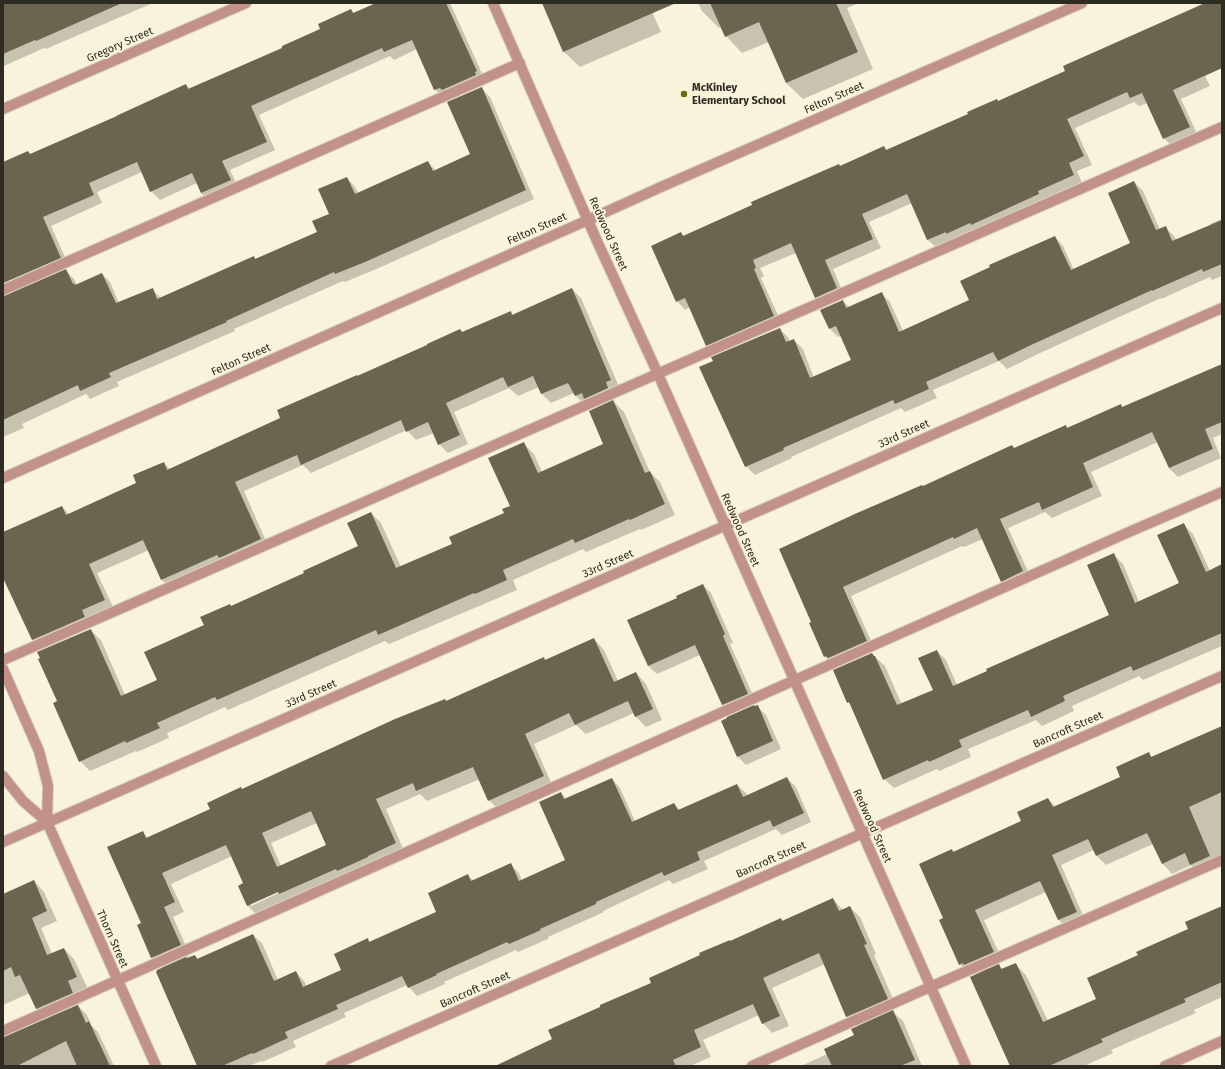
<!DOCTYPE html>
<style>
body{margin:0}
#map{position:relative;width:1225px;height:1069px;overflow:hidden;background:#faf3dc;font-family:"Fira Sans",sans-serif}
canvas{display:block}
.frame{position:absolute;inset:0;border:4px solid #2d2b22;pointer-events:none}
</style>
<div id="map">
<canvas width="1225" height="1069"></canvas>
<div class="frame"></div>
</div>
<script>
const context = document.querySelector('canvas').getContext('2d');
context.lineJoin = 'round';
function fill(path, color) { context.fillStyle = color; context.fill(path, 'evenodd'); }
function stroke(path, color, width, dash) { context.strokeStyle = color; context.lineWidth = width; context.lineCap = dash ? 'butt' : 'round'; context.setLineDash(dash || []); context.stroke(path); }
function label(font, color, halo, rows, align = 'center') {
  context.font = font + ' "Fira Sans",sans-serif'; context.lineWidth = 4; context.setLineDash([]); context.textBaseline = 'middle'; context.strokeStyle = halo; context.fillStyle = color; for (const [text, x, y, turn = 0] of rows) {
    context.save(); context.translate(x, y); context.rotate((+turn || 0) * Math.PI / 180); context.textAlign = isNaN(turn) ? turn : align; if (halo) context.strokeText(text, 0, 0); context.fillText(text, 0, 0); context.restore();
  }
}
fill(new Path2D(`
 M 3,3 L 153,3 L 46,49 L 44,48 L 4,66 L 3,65 Z
 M 379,3 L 450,3 L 485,80 L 444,98 L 435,90 L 417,49 L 394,60 L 390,56 L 259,115 L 275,150 L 230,170 L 239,189 L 210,201 L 201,193 L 197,183 L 160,200 L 151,191 L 142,172 L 97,192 L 102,203 L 51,226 L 69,266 L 9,292 L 6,295 L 3,292 L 3,163 L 28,152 L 31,155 L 186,85 L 190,89 L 284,48 L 322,29 L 351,10 L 354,14 Z
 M 543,3 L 648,3 L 661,32 L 580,67 L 564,52 Z
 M 698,3 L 859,3 L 847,8 L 873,69 L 803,99 L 786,83 L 769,42 L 742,53 L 726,36 L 722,27 L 719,28 L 702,11 Z
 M 1208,3 L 1222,3 L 1222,68 L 1205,76 L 1210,86 L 1181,99 L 1198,136 L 1172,147 L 1164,138 L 1148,103 L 1139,106 L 1134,102 L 1075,128 L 1092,165 L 1077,171 L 1082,183 L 937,248 L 928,240 L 912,203 L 869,222 L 881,248 L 833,269 L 845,297 L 825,306 L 816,297 L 796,253 L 760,268 L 764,276 L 761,278 L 782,324 L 715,354 L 707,345 L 690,307 L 685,310 L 677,301 L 681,234 L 684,236 L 839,165 L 840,166 L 884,147 L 887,151 L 1067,72 Z
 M 481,88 L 490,97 L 534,199 L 374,270 L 345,282 L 343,281 L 234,329 L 235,331 L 117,382 L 119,386 L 90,399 L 86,394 L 22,424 L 24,428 L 3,437 L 3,297 L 66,271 L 74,279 L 77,285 L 102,274 L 110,282 L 119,303 L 152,289 L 161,298 L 254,257 L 256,260 L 318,232 L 330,214 L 347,178 L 355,187 L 358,193 L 428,162 L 436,171 L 471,155 Z
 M 1134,182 L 1143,191 L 1160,230 L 1165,227 L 1174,236 L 1176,240 L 1211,226 L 1210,224 L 1222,219 L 1222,276 L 1212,280 L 1210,277 L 1161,299 L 1161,298 L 1040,353 L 1007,369 L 999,361 L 933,390 L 937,398 L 905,412 L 901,408 L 791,457 L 792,458 L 755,475 L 746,466 L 779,329 L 788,337 L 790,342 L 794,340 L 803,349 L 814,378 L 852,361 L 841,336 L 838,337 L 830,329 L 843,301 L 849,307 L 881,293 L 890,302 L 903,331 L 970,301 L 1055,237 L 1063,246 L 1074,270 L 1131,244 Z
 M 572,289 L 581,298 L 620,389 L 614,391 L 617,397 L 594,407 L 590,403 L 585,405 L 576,396 L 574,393 L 551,403 L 542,394 L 539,387 L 518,396 L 509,388 L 454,412 L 468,444 L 448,453 L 439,444 L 434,433 L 416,440 L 407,430 L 311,473 L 303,465 L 244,491 L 269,548 L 171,589 L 162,580 L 149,550 L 97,573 L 114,609 L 91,619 L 94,626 L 42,649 L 33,640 L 3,574 L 3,533 L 62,507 L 69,514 L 138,484 L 164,463 L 170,469 L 282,418 L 358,377 L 460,330 L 463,333 L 510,313 L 513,315 Z
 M 1222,365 L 1222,434 L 1213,438 L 1221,458 L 1178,477 L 1169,468 L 1158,442 L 1091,472 L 1102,496 L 1052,518 L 1045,512 L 1008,528 L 1032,580 L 1010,590 L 1002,581 L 983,539 L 964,547 L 962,546 L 851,596 L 875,650 L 837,667 L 835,664 L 833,665 L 824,656 L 810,624 L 923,487 L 1066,426 L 1068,428 L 1120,405 L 1123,408 Z
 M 613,401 L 624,412 L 650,472 L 660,482 L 675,515 L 641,530 L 640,529 L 586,552 L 583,549 L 513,580 L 517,590 L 389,644 L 385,641 L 228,710 L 225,707 L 167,733 L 169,738 L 137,752 L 136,751 L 90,771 L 80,761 L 58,702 L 90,630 L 101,640 L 125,695 L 158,681 L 205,626 L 231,607 L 305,574 L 359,547 L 371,513 L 381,523 L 401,567 L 454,545 L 505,513 L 511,507 L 523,443 L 534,454 L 542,472 L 605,445 Z
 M 1184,525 L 1193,534 L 1210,571 L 1222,565 L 1222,646 L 1143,680 L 1139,676 L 1072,706 L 1074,711 L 1042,726 L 1036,720 L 968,749 L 971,757 L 939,771 L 937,769 L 894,788 L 884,779 L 851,705 L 848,702 L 872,654 L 885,666 L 902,705 L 934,691 L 937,651 L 946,660 L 957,685 L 1110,616 L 1113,554 L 1123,564 L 1139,602 L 1180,584 Z
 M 703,585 L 711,593 L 733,643 L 730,644 L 756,702 L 731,713 L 723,705 L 700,655 L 657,674 L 648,666 L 678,599 Z
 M 594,639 L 604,650 L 618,681 L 636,673 L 646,684 L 662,720 L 646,727 L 636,717 L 634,713 L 586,734 L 576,725 L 534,744 L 553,787 L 499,810 L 489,800 L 480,779 L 427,801 L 420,794 L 386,809 L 405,853 L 258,916 L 248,906 L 239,886 L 244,884 L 232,856 L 171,884 L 184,912 L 173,917 L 190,955 L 185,958 L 187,959 L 195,956 L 199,959 L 253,935 L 262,943 L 278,980 L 296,972 L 304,981 L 307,986 L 342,970 L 368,940 L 370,942 L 437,912 L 468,876 L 474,881 L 511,865 L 519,873 L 522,881 L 566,861 L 560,793 L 567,799 L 612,779 L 620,788 L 635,821 L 674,804 L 680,810 L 737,785 L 746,793 L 747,796 L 787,778 L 796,787 L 811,822 L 782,835 L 776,829 L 704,861 L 708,869 L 673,884 L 669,880 L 603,911 L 604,912 L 548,937 L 548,939 L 518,952 L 516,950 L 444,982 L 445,984 L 417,996 L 407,985 L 344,1013 L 346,1017 L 293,1041 L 296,1047 L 262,1062 L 261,1061 L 249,1066 L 198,1066 L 163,968 L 152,958 L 138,925 L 142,924 L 143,832 L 148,838 L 211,810 L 242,790 L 445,700 L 447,701 L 546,661 ZM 317,823 L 327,845 L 281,866 L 271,843 ZM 282,889 L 283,891 L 251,906 L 251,903 Z
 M 757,706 L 766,715 L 781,749 L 746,765 L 737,756 Z
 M 1222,727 L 1222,854 L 1216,857 L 1219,866 L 1200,874 L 1191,865 L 1172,874 L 1163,864 L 1153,844 L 1106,865 L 1097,856 L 1094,850 L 1061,865 L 1086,922 L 1069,930 L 1059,920 L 1046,892 L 984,920 L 1003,962 L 998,964 L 1003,970 L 1015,964 L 1026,975 L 1048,1021 L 1097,999 L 1139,956 L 1190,930 L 1222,907 L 1222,997 L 1194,1010 L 1196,1013 L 1111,1050 L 1113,1053 L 1084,1066 L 1011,1066 L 976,975 L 973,972 L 969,974 L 960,964 L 944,919 L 952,850 L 954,852 L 1022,822 L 1048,799 L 1056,807 L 1121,778 L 1149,754 L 1153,758 Z
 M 34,881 L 44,892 L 57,921 L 41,928 L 52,954 L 64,949 L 74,959 L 87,987 L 77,992 L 82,1003 L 77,1005 L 87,1015 L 91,1025 L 98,1032 L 114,1066 L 3,1066 L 3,1038 L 48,1019 L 37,1009 L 30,993 L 3,1005 L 3,895 Z
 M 833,899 L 843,910 L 850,907 L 860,917 L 876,954 L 874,955 L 897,1008 L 892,1011 L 903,1021 L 922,1066 L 801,1066 L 827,1054 L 855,1035 L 858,1027 L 847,1017 L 825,964 L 772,988 L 789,1026 L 772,1033 L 763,1023 L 759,1015 L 703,1040 L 711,1057 L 690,1066 L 497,1066 L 553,1040 L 652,983 L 731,942 L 781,919 L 783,921 Z`), '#0003');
fill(new Path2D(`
 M 3,3 L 122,3 L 36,41 L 35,40 L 3,54 Z
 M 376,3 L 446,3 L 477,71 L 475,72 L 476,75 L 442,90 L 440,88 L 434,90 L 412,40 L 384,52 L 382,48 L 251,106 L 267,142 L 222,161 L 231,180 L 201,193 L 192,173 L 150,192 L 137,162 L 89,183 L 94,195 L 43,217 L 61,258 L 3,283 L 3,162 L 28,151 L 30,154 L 117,116 L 116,116 L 186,84 L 188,89 L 282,48 L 282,46 L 320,29 L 318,24 L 351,9 L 353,13 Z
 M 542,3 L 676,3 L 563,52 Z
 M 710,3 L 836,3 L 858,52 L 786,83 L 759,22 L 725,37 Z
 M 1205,3 L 1222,3 L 1222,68 L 1173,90 L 1190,127 L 1163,139 L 1142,93 L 1130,98 L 1127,92 L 1067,119 L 1084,156 L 1069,163 L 1074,175 L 1038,191 L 1039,194 L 971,225 L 970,223 L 946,234 L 946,232 L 927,240 L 907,194 L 862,214 L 873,239 L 825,260 L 837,288 L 815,298 L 791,243 L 753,260 L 756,268 L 754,269 L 774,316 L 706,346 L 685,298 L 676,302 L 651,246 L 681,232 L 683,236 L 752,205 L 751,202 L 839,164 L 840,166 L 884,146 L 886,150 L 968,114 L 967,112 L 997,99 L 998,101 L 1065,71 L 1063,66 Z
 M 482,87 L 526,190 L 365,262 L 335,274 L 334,272 L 226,321 L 227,322 L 109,373 L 111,377 L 80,391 L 78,385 L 3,420 L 3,296 L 66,269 L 73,284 L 74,283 L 75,285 L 102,273 L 116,303 L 153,288 L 157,299 L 254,256 L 255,259 L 317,232 L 312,221 L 329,214 L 318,189 L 347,177 L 355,194 L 428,161 L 433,171 L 470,154 L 447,102 Z
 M 1134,181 L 1156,230 L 1166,226 L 1172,241 L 1222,220 L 1222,264 L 1203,272 L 1202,269 L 1152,291 L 1152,290 L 1031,345 L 998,361 L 993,352 L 926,382 L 929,389 L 895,404 L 893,400 L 783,448 L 784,450 L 745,467 L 699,367 L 713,361 L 711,357 L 780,328 L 786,342 L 794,339 L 810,378 L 851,360 L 836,326 L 829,329 L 820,310 L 843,300 L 846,308 L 882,292 L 899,332 L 969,300 L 960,281 L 990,267 L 989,265 L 1055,236 L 1071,270 L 1130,243 L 1108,193 Z
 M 572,288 L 611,380 L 606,382 L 608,388 L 584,399 L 582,393 L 575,396 L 568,383 L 541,394 L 533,376 L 508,387 L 503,377 L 446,403 L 460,435 L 438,445 L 428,422 L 406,432 L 401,420 L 301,465 L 297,455 L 235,482 L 261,539 L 219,558 L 217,555 L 161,580 L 143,540 L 89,564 L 105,600 L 82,610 L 85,617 L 32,640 L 3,578 L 3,532 L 62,506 L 66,515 L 136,483 L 133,475 L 164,462 L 167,470 L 280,418 L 277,410 L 357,375 L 357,376 L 427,345 L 427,344 L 460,329 L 462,332 L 511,311 L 512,315 Z
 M 1222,364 L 1222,422 L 1205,429 L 1213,449 L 1169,468 L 1152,432 L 1083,463 L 1093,487 L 1042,510 L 1039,502 L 1000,519 L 1023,571 L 1001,582 L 977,528 L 954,539 L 953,537 L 843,587 L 867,641 L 828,658 L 826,656 L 824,657 L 809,623 L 811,622 L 779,549 L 857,513 L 922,485 L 923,486 L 1012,445 L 1014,448 L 1066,425 L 1067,428 L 1121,404 L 1122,407 Z
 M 613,400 L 645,473 L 650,471 L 665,504 L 630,520 L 629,519 L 575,543 L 573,539 L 503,570 L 507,580 L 475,594 L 474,593 L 378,635 L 376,630 L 217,700 L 215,697 L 157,723 L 160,728 L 126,743 L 125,741 L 79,762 L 53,703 L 57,701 L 38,659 L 40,658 L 37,652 L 91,629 L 121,696 L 157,680 L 144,652 L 204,625 L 200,617 L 230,604 L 231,606 L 304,573 L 303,571 L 358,546 L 347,523 L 371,512 L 396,568 L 452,544 L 449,537 L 504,513 L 502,509 L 510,506 L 488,458 L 524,442 L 538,473 L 603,444 L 589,411 Z
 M 1184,523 L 1206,572 L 1222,564 L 1222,633 L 1133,671 L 1131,666 L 1063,696 L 1065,701 L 1031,717 L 1028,710 L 959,740 L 962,747 L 929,762 L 928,760 L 883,780 L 849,702 L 847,703 L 833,670 L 872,653 L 874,656 L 875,656 L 897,705 L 933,690 L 918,658 L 937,650 L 953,686 L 987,671 L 986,669 L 1109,615 L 1087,565 L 1114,553 L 1135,603 L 1179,583 L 1157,535 Z
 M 703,584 L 725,634 L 723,636 L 748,694 L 722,705 L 695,645 L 648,666 L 627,620 L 677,598 L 676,596 Z
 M 594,638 L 614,682 L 636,672 L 653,709 L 635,717 L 628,701 L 575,725 L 569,713 L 525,734 L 544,776 L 488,801 L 473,767 L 416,791 L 413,783 L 376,799 L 396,843 L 368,856 L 368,857 L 337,871 L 336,869 L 279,894 L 278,892 L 247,906 L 238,886 L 243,883 L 226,845 L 162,873 L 175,902 L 164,907 L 181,945 L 151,958 L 137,925 L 141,923 L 107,847 L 143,831 L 146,838 L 210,809 L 207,803 L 241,787 L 242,789 L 395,719 L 445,699 L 446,701 L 544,657 L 545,660 ZM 311,811 L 326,845 L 277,867 L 262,833 Z
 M 754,705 L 754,706 L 758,705 L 773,741 L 737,757 L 721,721 L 727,718 L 727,717 Z
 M 1222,726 L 1222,792 L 1189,807 L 1210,856 L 1190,865 L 1185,853 L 1162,864 L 1147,833 L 1096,856 L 1088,839 L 1052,855 L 1077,912 L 1058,920 L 1040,881 L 975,910 L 994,952 L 964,965 L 963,963 L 959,965 L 939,920 L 943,918 L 919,864 L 952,849 L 953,852 L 1021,821 L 1017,812 L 1048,798 L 1053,807 L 1120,777 L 1116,767 L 1149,752 L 1151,757 Z
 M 787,777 L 804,813 L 773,827 L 770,820 L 697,852 L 700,860 L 664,876 L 662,872 L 596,902 L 596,904 L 540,929 L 541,930 L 509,944 L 507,942 L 436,974 L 437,975 L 408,988 L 402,976 L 336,1005 L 338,1009 L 285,1032 L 288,1038 L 253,1054 L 252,1053 L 222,1066 L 197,1066 L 156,972 L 157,971 L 157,970 L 186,957 L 187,958 L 195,955 L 197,959 L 253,934 L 274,981 L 296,971 L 303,987 L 341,970 L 334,954 L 368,938 L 369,942 L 436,912 L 428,893 L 468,874 L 471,881 L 511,863 L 519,881 L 565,860 L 539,802 L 561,792 L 564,799 L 612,778 L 632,822 L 674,803 L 678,810 L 737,784 L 743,797 Z
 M 34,880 L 47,911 L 32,918 L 47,955 L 64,948 L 77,977 L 68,981 L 73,993 L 36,1009 L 20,975 L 15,977 L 11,967 L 3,971 L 3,894 Z
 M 833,898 L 839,911 L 850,906 L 867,944 L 864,945 L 888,999 L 846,1017 L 819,953 L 763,978 L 780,1016 L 762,1024 L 753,1004 L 694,1030 L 701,1047 L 673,1060 L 676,1066 L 495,1066 L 552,1039 L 548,1030 L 600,1007 L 600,1005 L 651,983 L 649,978 L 700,955 L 699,953 L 730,940 L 730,941 L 781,918 L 782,921 Z
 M 1222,906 L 1222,982 L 1184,999 L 1186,1002 L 1101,1039 L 1103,1042 L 1049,1066 L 1010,1066 L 970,977 L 999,964 L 1001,969 L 1016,963 L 1043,1022 L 1096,999 L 1087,978 L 1138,955 L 1136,952 L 1188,929 L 1185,922 Z
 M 78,1005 L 86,1023 L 89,1021 L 110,1066 L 77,1066 L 66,1041 L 17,1066 L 3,1066 L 3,1037 Z
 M 893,1010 L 915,1060 L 900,1066 L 832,1066 L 824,1049 L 854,1035 L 851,1029 Z`), '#6b6550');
const minor = new Path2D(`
 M 493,3 L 597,241 L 658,374 L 966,1066
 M 3,109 L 246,3
 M 3,290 L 520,63
 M 3,478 L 588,220 L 661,187 L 1082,3
 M 3,660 L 1222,127
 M 3,669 L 39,751 L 48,786 L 47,822
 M 3,776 L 23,801 L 47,822 L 156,1066
 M 3,842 L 1222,308
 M 3,1031 L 1129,532 L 1222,492
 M 331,1066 L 1222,676
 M 752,1066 L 930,987 L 1222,860
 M 1165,1066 L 1222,1041`);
stroke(minor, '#d5cfbb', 12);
stroke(minor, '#c29188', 10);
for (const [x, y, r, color] of [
 [684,94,4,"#6c6b09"]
]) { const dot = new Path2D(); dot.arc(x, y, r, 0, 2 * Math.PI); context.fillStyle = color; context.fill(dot); stroke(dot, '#faf3dc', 1.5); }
label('11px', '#2d2b22', '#faf3dc', [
 ["Gregory Street",120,45,-24],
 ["Felton Street",834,98,-24],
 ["Felton Street",537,229,-24],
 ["Redwood Street",608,234,66],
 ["Felton Street",241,360,-24],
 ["33rd Street",904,434,-24],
 ["Redwood Street",740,530,66],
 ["33rd Street",608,564,-24],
 ["33rd Street",311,694,-24],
 ["Bancroft Street",1068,730,-24],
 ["Redwood Street",872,826,66],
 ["Bancroft Street",771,860,-24],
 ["Thorn Street",112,939,66],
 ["Bancroft Street",475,990,-24]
]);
label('bold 11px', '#2d2b22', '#faf3dc', [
 ["McKinley",692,88],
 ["Elementary School",692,101]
], 'left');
</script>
